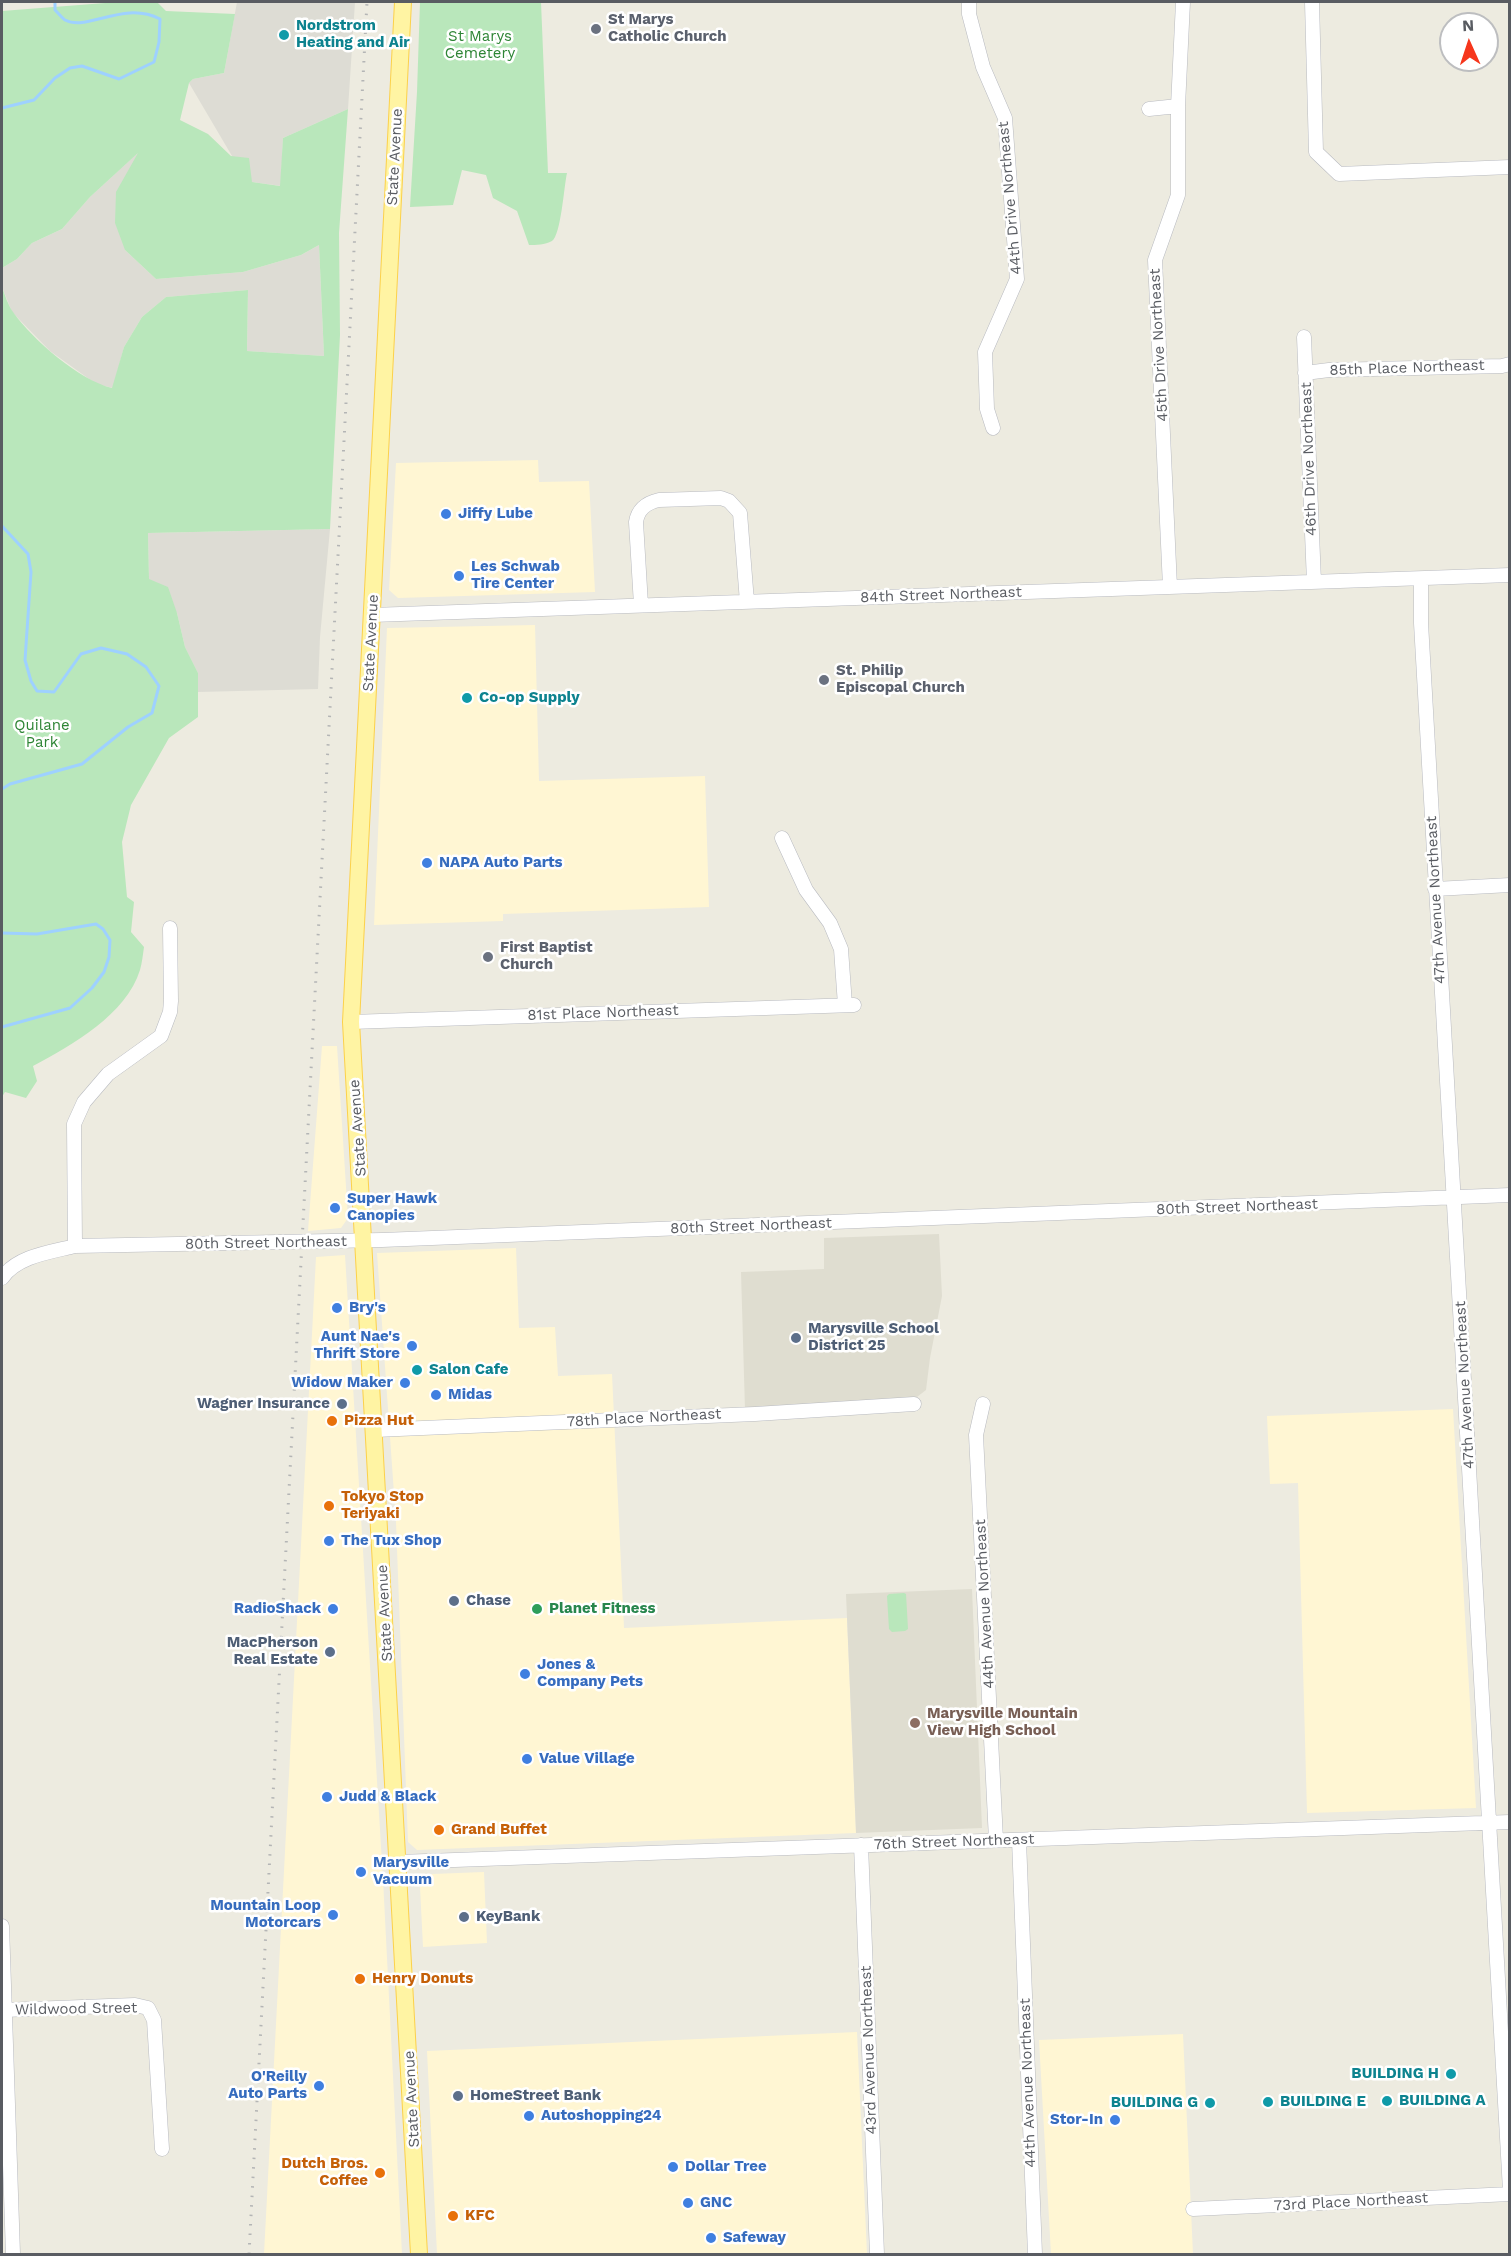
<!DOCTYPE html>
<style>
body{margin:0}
#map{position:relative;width:1511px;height:2256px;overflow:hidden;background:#edebe0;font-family:"Work Sans",sans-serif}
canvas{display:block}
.frame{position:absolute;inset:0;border:3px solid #595c62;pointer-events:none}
.north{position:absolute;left:1439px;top:12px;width:60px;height:60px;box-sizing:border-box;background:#fff;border:2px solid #bdbec0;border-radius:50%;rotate:357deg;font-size:16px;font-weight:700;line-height:24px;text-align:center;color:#595c62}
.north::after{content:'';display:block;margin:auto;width:21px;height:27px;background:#f6361c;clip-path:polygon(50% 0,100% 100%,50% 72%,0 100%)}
</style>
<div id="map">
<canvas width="1511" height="2256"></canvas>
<div class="frame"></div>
<div class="north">N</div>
</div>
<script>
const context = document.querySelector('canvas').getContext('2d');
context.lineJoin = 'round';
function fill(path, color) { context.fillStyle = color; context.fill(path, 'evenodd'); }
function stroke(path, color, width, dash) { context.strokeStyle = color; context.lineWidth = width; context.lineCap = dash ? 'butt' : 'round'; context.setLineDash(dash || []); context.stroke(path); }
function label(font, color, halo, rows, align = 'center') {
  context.font = font + ' "Work Sans",sans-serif'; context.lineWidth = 5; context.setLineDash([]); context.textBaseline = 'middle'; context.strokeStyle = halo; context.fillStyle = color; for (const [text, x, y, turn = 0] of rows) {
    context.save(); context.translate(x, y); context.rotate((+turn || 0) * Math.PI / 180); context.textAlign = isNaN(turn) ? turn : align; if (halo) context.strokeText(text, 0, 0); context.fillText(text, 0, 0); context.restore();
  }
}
fill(new Path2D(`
 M 538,460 L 539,482 L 589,481 L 595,592 L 398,598 L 389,590 L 396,463 Z
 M 535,625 L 539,781 L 705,776 L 709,907 L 503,914 L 503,921 L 374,925 L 387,628 Z
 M 322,1046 L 337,1046 L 348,1218 L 341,1228 L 308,1231 Z
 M 516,1248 L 519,1328 L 555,1327 L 558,1376 L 612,1374 L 624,1628 L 847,1618 L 856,1833 L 417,1850 L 408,1842 L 396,1522 L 377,1253 Z
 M 345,1255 L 383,1879 L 402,2254 L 264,2254 L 316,1257 Z
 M 1453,1409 L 1476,1808 L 1307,1813 L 1298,1483 L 1270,1484 L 1267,1416 Z
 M 484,1872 L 487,1943 L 423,1947 L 420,1887 L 432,1874 Z
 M 857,2032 L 867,2254 L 437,2254 L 427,2051 Z
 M 1183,2034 L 1193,2254 L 1051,2254 L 1039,2040 Z`), '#fff6d3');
fill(new Path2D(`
 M 237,2 L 355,2 L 348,109 L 283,138 L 281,186 L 252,182 L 232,156 L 189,83 L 193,79 L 224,73 Z
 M 140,151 L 125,250 L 156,279 L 243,272 L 301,255 L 319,245 L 324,356 L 247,351 L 248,290 L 166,297 L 142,317 L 124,347 L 113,388 L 96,384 L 50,351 L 12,312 L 2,287 L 2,268 L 17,259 L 32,243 L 62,229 L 90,197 Z
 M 330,529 L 320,637 L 318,689 L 198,692 L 198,673 L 185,647 L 177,613 L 149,580 L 148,533 Z`), '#dddcd4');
fill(new Path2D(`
 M 939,1234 L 942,1296 L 930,1358 L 926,1390 L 913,1400 L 745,1410 L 741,1272 L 824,1269 L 824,1238 Z
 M 972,1589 L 982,1828 L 856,1833 L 846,1594 Z`), '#dfddd0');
fill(new Path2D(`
 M 118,2 L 157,2 L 166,11 L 235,14 L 224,73 L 193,79 L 189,83 L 180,120 L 208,134 L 231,156 L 249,158 L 252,182 L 280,186 L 283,138 L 348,109 L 339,233 L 340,335 L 330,529 L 148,533 L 149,579 L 168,587 L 177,613 L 185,647 L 198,673 L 198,717 L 169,738 L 131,805 L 122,842 L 127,897 L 134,902 L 131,932 L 144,947 C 143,954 142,963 140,970 C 126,1015 72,1045 33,1066 L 37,1081 L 26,1098 L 5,1092 L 2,1097 L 2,287 C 5,295 8,305 13,312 C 33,340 79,380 112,388 L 124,347 L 142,317 L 166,297 L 248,290 L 247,351 L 324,356 L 319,245 L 301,255 L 243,272 L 156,279 L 125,250 L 115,223 L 116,192 L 138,153 L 90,197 L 62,229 L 32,243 L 17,259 L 2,268 L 2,11 Z
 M 420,2 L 541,2 L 548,173 L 567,173 C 564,186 561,235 552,241 C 545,245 536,245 529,245 L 517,211 L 493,198 L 486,175 L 462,170 L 453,205 L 410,207 L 417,92 Z
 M 904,1593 L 906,1594 L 908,1629 L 905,1631 L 892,1632 L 889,1629 L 887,1596 L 889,1594 Z`), '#b9e7bb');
stroke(new Path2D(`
 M 2,108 L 34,100 L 55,78 L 70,68 L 82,66 L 119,79 L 154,62 L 159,42 L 160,19 C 123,0 88,32 65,20 C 62,18 58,13 55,10 L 55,2
 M 2,526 L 28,554 L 31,572 L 25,660 L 31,681 L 37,691 L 54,692 L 81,654 L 101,648 L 127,654 L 146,667 L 159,686 L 152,713 L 128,727 L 82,764 L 10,784 L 2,789
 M 2,933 L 37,934 L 96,924 L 103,929 L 110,940 L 109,957 L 104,972 L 92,988 L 70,1008 L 2,1027`), '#9ed1ff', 3);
const minor = new Path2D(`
 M 969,2 L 969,14 L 983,67 L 1005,118 L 1017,279 L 985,352 L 987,409 L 993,428
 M 1312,2 L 1316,152 L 1339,174 L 1510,167
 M 1149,109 L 1178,106
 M 1304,337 L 1314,582
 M 1305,373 L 1329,370 L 1502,366 L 1510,364
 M 1421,580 L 1421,623 L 1510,2190
 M 1170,587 L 1155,260 L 1178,195 L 1178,106 L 1183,2
 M 641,605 L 636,522 C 638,509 646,503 659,500 L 721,498 L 729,501 L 740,513 L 747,602
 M 372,615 L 1510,575
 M 782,838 L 806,890 L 830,923 L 841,949 L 845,1005
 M 1435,889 L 1510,885
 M 351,1022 L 854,1005
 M 75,1246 L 74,1124 L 84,1102 L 108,1074 L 161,1036 L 170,1012 L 171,1001 L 170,928
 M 2,1278 C 17,1256 51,1252 75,1246 L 382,1240 L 1510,1195
 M 983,1404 L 976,1435 L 996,1840
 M 375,1430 L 755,1414 L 914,1404
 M 1019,1840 L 1035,2254
 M 861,1845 L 877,2254
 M 399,1862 L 1510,1822
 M 2,1926 L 13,2254
 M 4,2010 L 135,2005 L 148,2008 L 154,2020 L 162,2149
 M 1193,2209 L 1510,2194`);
const major = new Path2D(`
 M 403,2 L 351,1022 L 419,2254`);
stroke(minor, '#b8bac0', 15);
stroke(major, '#fcd14a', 18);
stroke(minor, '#fff', 14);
stroke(major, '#fff4a3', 16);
stroke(new Path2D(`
 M 249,2254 L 367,2`), '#b4b5b5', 3, [1.5, 8]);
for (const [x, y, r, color] of [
 [596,29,6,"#6b7280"],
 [284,35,6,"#0f9aa8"],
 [446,514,6,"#3f7fe0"],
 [459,576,6,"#3f7fe0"],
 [824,680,6,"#6b7280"],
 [467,698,6,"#0f9aa8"],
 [427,863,6,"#3f7fe0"],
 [488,957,6,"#6b7280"],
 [335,1208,6,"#3f7fe0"],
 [337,1308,6,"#3f7fe0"],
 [796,1338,6,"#5c6f8a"],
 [412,1346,6,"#3f7fe0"],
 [417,1370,6,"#0f9aa8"],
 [405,1383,6,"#3f7fe0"],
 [436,1395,6,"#3f7fe0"],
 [342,1404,6,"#5c6f8a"],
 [332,1421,6,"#e8710a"],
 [329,1506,6,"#e8710a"],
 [329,1541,6,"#3f7fe0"],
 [454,1601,6,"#5c6f8a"],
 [333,1609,6,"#3f7fe0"],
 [537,1609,6,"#2e9e5b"],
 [330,1652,6,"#5c6f8a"],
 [525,1674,6,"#3f7fe0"],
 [915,1723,6,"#8d6e63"],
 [527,1759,6,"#3f7fe0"],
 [327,1797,6,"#3f7fe0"],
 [439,1830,6,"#e8710a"],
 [361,1872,6,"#3f7fe0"],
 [333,1915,6,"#3f7fe0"],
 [464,1917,6,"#5c6f8a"],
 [360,1979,6,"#e8710a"],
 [1451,2074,6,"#0f9aa8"],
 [319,2086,6,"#3f7fe0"],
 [458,2096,6,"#5c6f8a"],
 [1387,2101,6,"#0f9aa8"],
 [1268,2102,6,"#0f9aa8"],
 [1210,2103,6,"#0f9aa8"],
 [529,2116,6,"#3f7fe0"],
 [1115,2120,6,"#3f7fe0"],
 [673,2167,6,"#3f7fe0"],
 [380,2173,6,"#e8710a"],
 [688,2203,6,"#3f7fe0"],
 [453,2216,6,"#e8710a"],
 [711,2238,6,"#3f7fe0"]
]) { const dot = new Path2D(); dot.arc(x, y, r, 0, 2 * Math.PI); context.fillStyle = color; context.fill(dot); stroke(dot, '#fff', 2); }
label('bold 15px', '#5b616d', '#fff', [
 ["St Marys",608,20],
 ["Catholic Church",608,37],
 ["St. Philip",836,671],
 ["Episcopal Church",836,688],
 ["First Baptist",500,948],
 ["Church",500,965]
], 'left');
label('bold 15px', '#0d838f', '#fff', [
 ["Nordstrom",296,26],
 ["Heating and Air",296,43],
 ["Co-op Supply",479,698],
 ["Salon Cafe",429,1370],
 ["BUILDING H",1439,2074,"right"],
 ["BUILDING A",1399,2101],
 ["BUILDING E",1280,2102],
 ["BUILDING G",1198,2103,"right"]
], 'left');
label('15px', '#2e8535', '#fff', [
 ["St Marys",480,37],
 ["Cemetery",480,54],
 ["Quilane",42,726],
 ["Park",42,743]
]);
label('15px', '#595c62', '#fff', [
 ["State Avenue",395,157,-87],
 ["44th Drive Northeast",1010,198,-95],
 ["45th Drive Northeast",1159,345,-93],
 ["85th Place Northeast",1407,368,-2],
 ["46th Drive Northeast",1309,459,-92],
 ["84th Street Northeast",941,595,-2],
 ["State Avenue",371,643,-87],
 ["47th Avenue Northeast",1436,900,-93],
 ["81st Place Northeast",603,1013,-2],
 ["State Avenue",358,1128,-94],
 ["80th Street Northeast",1237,1207,-2],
 ["80th Street Northeast",751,1226,-2],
 ["80th Street Northeast",266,1243,-1],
 ["47th Avenue Northeast",1465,1385,-93],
 ["78th Place Northeast",644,1418,-3],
 ["44th Avenue Northeast",985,1604,-93],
 ["State Avenue",385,1613,-93],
 ["76th Street Northeast",954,1842,-2],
 ["Wildwood Street",76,2009,-1],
 ["43rd Avenue Northeast",869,2050,-92],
 ["44th Avenue Northeast",1028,2083,-92],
 ["State Avenue",412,2099,-93],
 ["73rd Place Northeast",1351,2202,-3]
]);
label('bold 15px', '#366cbe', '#fff', [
 ["Jiffy Lube",458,514],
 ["Les Schwab",471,567],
 ["Tire Center",471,584],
 ["NAPA Auto Parts",439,863],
 ["Super Hawk",347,1199],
 ["Canopies",347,1216],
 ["Bry's",349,1308],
 ["Aunt Nae's",400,1337,"right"],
 ["Thrift Store",400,1354,"right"],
 ["Widow Maker",393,1383,"right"],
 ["Midas",448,1395],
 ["The Tux Shop",341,1541],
 ["RadioShack",321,1609,"right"],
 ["Jones &",537,1665],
 ["Company Pets",537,1682],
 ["Value Village",539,1759],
 ["Judd & Black",339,1797],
 ["Marysville",373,1863],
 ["Vacuum",373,1880],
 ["Mountain Loop",321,1906,"right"],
 ["Motorcars",321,1923,"right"],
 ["O'Reilly",307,2077,"right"],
 ["Auto Parts",307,2094,"right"],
 ["Autoshopping24",541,2116],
 ["Stor-In",1103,2120,"right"],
 ["Dollar Tree",685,2167],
 ["GNC",700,2203],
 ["Safeway",723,2238]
], 'left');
label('bold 15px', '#4e5e75', '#fff', [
 ["Marysville School",808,1329],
 ["District 25",808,1346],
 ["Wagner Insurance",330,1404,"right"],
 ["Chase",466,1601],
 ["MacPherson",318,1643,"right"],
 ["Real Estate",318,1660,"right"],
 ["KeyBank",476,1917],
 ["HomeStreet Bank",470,2096]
], 'left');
label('bold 15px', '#c56008', '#fff', [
 ["Pizza Hut",344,1421],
 ["Tokyo Stop",341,1497],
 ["Teriyaki",341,1514],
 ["Grand Buffet",451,1830],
 ["Henry Donuts",372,1979],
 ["Dutch Bros.",368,2164,"right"],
 ["Coffee",368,2181,"right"],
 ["KFC",465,2216]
], 'left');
label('bold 15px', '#27864d', '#fff', [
 ["Planet Fitness",549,1609]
], 'left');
label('bold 15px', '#785e54', '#fff', [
 ["Marysville Mountain",927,1714],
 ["View High School",927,1731]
], 'left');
</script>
